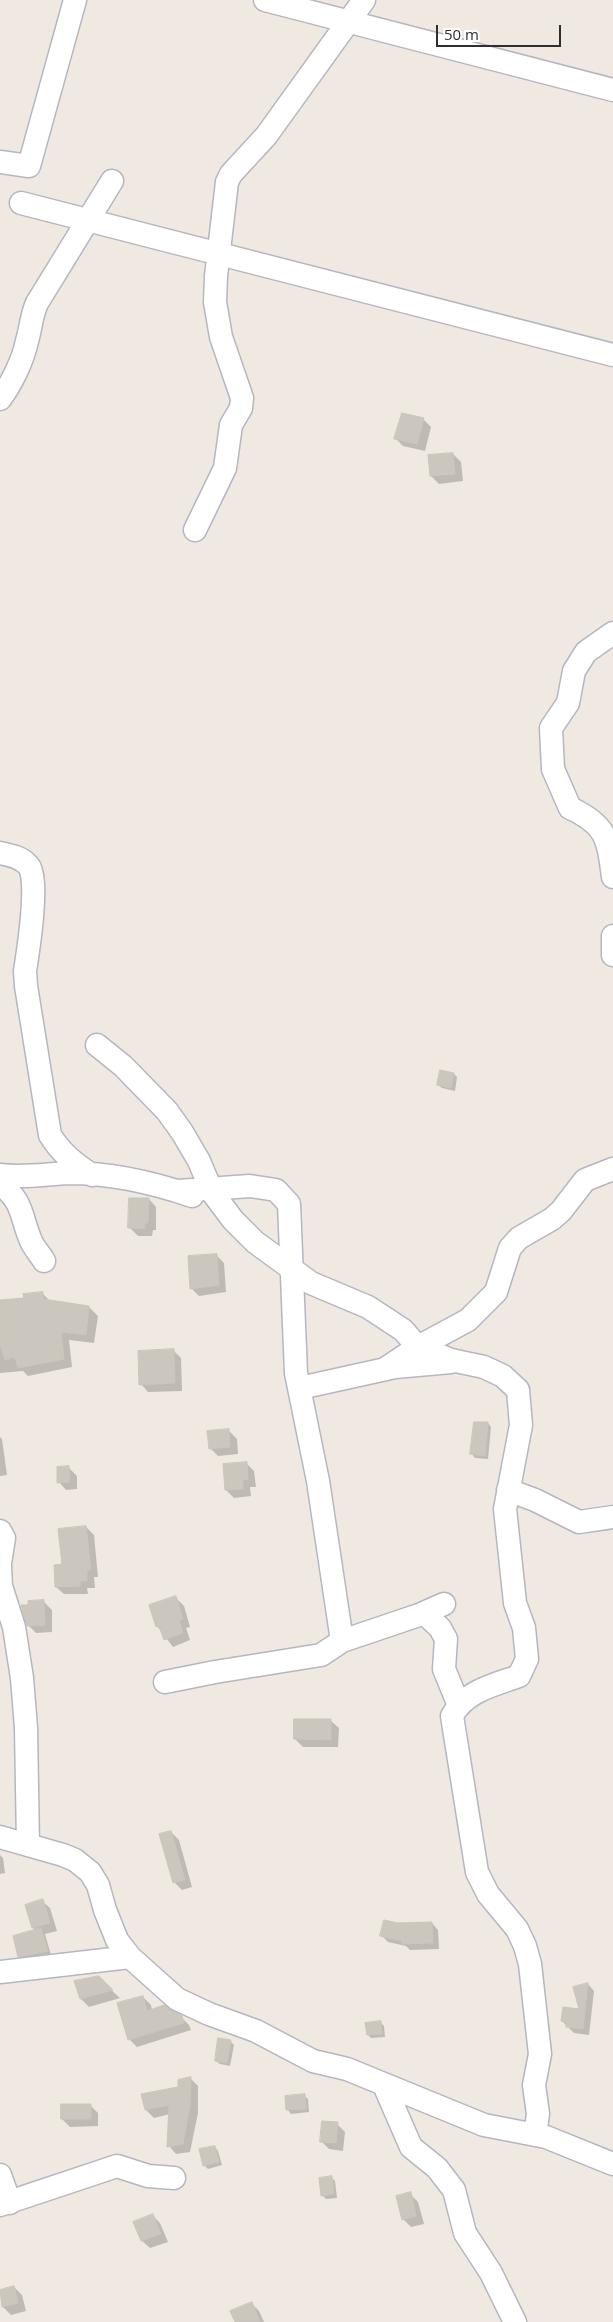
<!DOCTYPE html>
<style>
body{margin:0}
#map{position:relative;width:613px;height:2322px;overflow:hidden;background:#efe9e1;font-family:"Open Sans",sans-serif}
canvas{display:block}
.scale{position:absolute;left:436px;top:25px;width:125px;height:22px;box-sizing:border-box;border:2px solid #2e2e2e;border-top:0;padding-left:6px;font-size:15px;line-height:18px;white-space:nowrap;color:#2e2e2e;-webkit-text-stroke:4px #fff;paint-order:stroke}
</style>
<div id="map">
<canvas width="613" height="2322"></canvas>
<div class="scale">50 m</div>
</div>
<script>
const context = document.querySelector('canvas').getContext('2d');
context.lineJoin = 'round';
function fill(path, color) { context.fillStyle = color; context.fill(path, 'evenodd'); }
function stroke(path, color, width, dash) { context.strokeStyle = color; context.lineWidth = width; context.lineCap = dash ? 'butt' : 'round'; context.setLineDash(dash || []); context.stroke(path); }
fill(new Path2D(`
 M 423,419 L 431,427 L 425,451 L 403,446 L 395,438 Z
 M 453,454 L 461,462 L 463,481 L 439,484 L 431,476 Z
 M 454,1074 L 457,1077 L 455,1091 L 442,1088 L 438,1085 Z
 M 149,1199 L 156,1207 L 156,1230 L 153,1230 L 152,1236 L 138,1236 L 130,1228 Z
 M 216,1255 L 224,1263 L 226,1292 L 199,1296 L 191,1288 Z
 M 42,1293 L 50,1301 L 89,1307 L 98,1316 L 94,1343 L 69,1340 L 72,1367 L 28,1376 L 23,1371 L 0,1373 L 0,1301 L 25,1299 Z
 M 173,1350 L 181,1358 L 182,1391 L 148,1392 L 141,1384 Z
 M 488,1423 L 491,1427 L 488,1459 L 475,1458 L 472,1454 Z
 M 229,1431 L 237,1439 L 238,1454 L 218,1456 L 210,1448 Z
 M 0,1437 L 2,1439 L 7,1475 L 0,1476 Z
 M 246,1463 L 254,1471 L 256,1487 L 250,1487 L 251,1496 L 234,1498 L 226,1490 Z
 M 69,1468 L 77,1476 L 77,1489 L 66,1490 L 59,1482 Z
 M 86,1527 L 94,1535 L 98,1577 L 94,1577 L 95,1588 L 87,1588 L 88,1594 L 64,1594 L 56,1587 L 64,1566 Z
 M 176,1598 L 184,1606 L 190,1627 L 186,1628 L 190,1640 L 173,1647 L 157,1626 Z
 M 44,1602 L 52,1610 L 52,1632 L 36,1633 L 28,1625 L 29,1606 Z
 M 331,1721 L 339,1728 L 338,1747 L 303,1747 L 295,1739 Z
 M 171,1832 L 179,1840 L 192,1887 L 182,1890 L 174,1882 Z
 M 0,1855 L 3,1858 L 5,1873 L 0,1874 Z
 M 42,1901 L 50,1908 L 57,1931 L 45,1934 L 51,1955 L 23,1960 L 20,1956 L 36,1930 L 33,1928 Z
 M 432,1923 L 438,1930 L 439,1949 L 410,1950 L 406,1946 L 388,1942 L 381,1935 L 398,1925 Z
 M 98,1978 L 120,1998 L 89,2007 L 81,1999 L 76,1982 Z
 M 588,1984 L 594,1991 L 589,2035 L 574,2033 L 562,2021 L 581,2011 Z
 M 143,1997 L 151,2005 L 152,2010 L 181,2017 L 189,2025 L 191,2030 L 137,2047 L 129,2039 Z
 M 380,2022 L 384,2026 L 385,2037 L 371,2038 L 368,2035 Z
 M 230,2041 L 234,2045 L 230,2066 L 220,2064 L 216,2061 Z
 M 190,2078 L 198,2086 L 198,2113 L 190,2152 L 176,2154 L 169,2146 L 170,2114 L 154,2118 L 146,2110 L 142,2095 L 179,2088 Z
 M 304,2096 L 308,2099 L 309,2112 L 291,2114 L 288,2110 L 286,2097 Z
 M 90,2105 L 98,2113 L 98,2126 L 70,2127 L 62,2119 Z
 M 337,2124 L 345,2132 L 343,2151 L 329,2149 L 321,2141 Z
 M 215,2147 L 218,2151 L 222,2165 L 208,2169 L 204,2165 Z
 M 331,2177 L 335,2181 L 337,2198 L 326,2199 L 323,2196 Z
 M 410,2194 L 418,2202 L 424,2224 L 411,2227 L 403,2219 Z
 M 153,2216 L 160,2223 L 168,2242 L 150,2248 L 142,2241 L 135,2223 Z
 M 14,2287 L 22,2295 L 26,2311 L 11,2315 L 3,2307 L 0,2291 Z
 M 251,2303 L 259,2311 L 264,2322 L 236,2322 Z`), '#0003');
const building = new Path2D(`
 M 402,413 L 424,418 L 417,444 L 394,439 Z
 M 453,453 L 455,474 L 430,476 L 428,455 Z
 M 440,1070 L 454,1073 L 451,1088 L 437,1085 Z
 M 129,1198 L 149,1198 L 148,1223 L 145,1223 L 145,1229 L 128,1228 Z
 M 217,1254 L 219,1285 L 190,1289 L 188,1256 Z
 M 43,1292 L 43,1299 L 89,1306 L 86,1335 L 61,1332 L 64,1359 L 18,1368 L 15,1357 L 5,1360 L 0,1345 L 0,1300 L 24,1298 L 23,1294 Z
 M 174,1349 L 175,1383 L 139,1385 L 138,1351 Z
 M 474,1422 L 488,1422 L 485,1456 L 470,1454 Z
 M 229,1429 L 230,1447 L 209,1449 L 207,1431 Z
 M 247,1462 L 248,1479 L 243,1480 L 243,1489 L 225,1490 L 223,1464 Z
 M 69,1466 L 70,1482 L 57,1483 L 57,1467 Z
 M 86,1526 L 91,1570 L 87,1570 L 87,1581 L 80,1581 L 80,1586 L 55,1587 L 54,1565 L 62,1564 L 58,1529 Z
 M 176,1596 L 183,1619 L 179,1620 L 183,1633 L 164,1640 L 159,1626 L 156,1627 L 149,1605 Z
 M 44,1600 L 45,1625 L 27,1626 L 21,1605 L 28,1605 L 28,1601 Z
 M 294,1719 L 331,1719 L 331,1740 L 294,1739 Z
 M 171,1831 L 185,1880 L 173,1883 L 159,1834 Z
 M 43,1899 L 50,1923 L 32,1928 L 25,1905 Z
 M 384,1920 L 398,1923 L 432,1922 L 433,1943 L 402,1944 L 402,1941 L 380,1936 Z
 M 41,1928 L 48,1951 L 18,1957 L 13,1936 Z
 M 99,1976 L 113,1990 L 80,1999 L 74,1981 Z
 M 588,1983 L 583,2029 L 566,2027 L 566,2022 L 561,2021 L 563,2007 L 579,2009 L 573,1987 Z
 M 143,1996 L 147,2011 L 164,2005 L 182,2016 L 184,2023 L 128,2040 L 117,2003 Z
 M 381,2021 L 382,2034 L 367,2035 L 365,2023 Z
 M 218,2038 L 231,2040 L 227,2063 L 215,2061 Z
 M 191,2077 L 190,2105 L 183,2144 L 167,2147 L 169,2105 L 145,2110 L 141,2094 L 178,2087 L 178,2080 Z
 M 305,2094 L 306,2109 L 286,2110 L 285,2096 Z
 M 61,2104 L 91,2104 L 91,2119 L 61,2119 Z
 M 322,2121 L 338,2122 L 336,2143 L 320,2142 Z
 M 215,2146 L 219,2162 L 203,2166 L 199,2149 Z
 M 332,2176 L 334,2194 L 321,2196 L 319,2178 Z
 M 411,2192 L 416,2216 L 402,2220 L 396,2196 Z
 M 153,2214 L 161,2234 L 141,2241 L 133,2222 Z
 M 14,2286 L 18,2303 L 2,2307 L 0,2290 Z
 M 252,2302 L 260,2322 L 235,2322 L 230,2311 Z`);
fill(building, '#cbc7bf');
stroke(building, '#cbc5ba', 1);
const minor = new Path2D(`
 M 265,0 L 613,90
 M 0,162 L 29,166 L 75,0
 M 21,203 L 613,355
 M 0,399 C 12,383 23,360 27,341 C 31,328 31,316 37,303 L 112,181
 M 195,530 L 225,468 L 231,425 L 241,408 L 242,398 L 221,337 L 215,302 L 216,276 L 227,182 L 231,174 L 266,136 L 364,0
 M 613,633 L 586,652 L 574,671 L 568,703 L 551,728 L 553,769 L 570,808 C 607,825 608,839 613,877
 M 0,853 C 10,855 21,857 28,865 C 40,877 28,952 25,971 L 26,986 L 50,1135 C 61,1153 75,1164 92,1175
 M 613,936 L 613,955
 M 97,1045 L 123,1066 L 167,1111 L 182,1132 L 199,1161 L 212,1192 L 233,1220 L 255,1242 L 311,1283 L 368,1307 L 403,1330 L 418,1347 L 451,1360 L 484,1367 L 503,1376 L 518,1390 L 521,1425 L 505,1509 L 515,1603 L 524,1628 L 527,1659 L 519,1676 C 494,1685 465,1691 452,1716 L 477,1872 L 488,1894 L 517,1929 L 525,1946 L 530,1964 L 540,2054 L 534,2085 L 538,2114 L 535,2135
 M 0,1175 C 23,1178 46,1174 69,1173 C 109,1173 154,1183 192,1196
 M 0,1184 C 24,1202 20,1215 31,1241 C 34,1248 40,1254 44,1261
 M 178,1191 L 250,1186 L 276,1190 L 289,1204 L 296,1373 L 318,1481 L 342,1641
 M 385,1369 L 418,1347 L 468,1320 L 496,1292 L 510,1248 L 519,1238 L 552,1219 L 561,1211 L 585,1180 L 613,1169
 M 300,1388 L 395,1367 L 451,1362
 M 508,1490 L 535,1500 L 579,1522 L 613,1517
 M 0,1531 L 4,1538 L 0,1563
 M 0,1566 L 1,1586 L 14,1627 L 22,1678 L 26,1728 L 28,1845
 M 424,1613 L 440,1628 L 446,1639 L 444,1669 L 458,1703
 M 165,1682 L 215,1672 L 321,1655 L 342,1641 L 419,1615 L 444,1604
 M 0,1837 L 63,1855 L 75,1860 L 90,1872 L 98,1885 L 105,1910 L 117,1940 L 130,1957 L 177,1999 L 209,2014 L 256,2031 L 313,2061 L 347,2069 L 484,2125 L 546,2137 L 613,2164
 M 0,1972 L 130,1957
 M 384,2085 L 411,2147 L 437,2168 L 454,2190 L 465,2233 L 491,2273 L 515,2322
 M 0,2175 L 10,2203
 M 0,2205 L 117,2166 L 148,2176 L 174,2178`);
stroke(minor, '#b4b7c1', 25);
stroke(minor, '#fff', 22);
</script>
